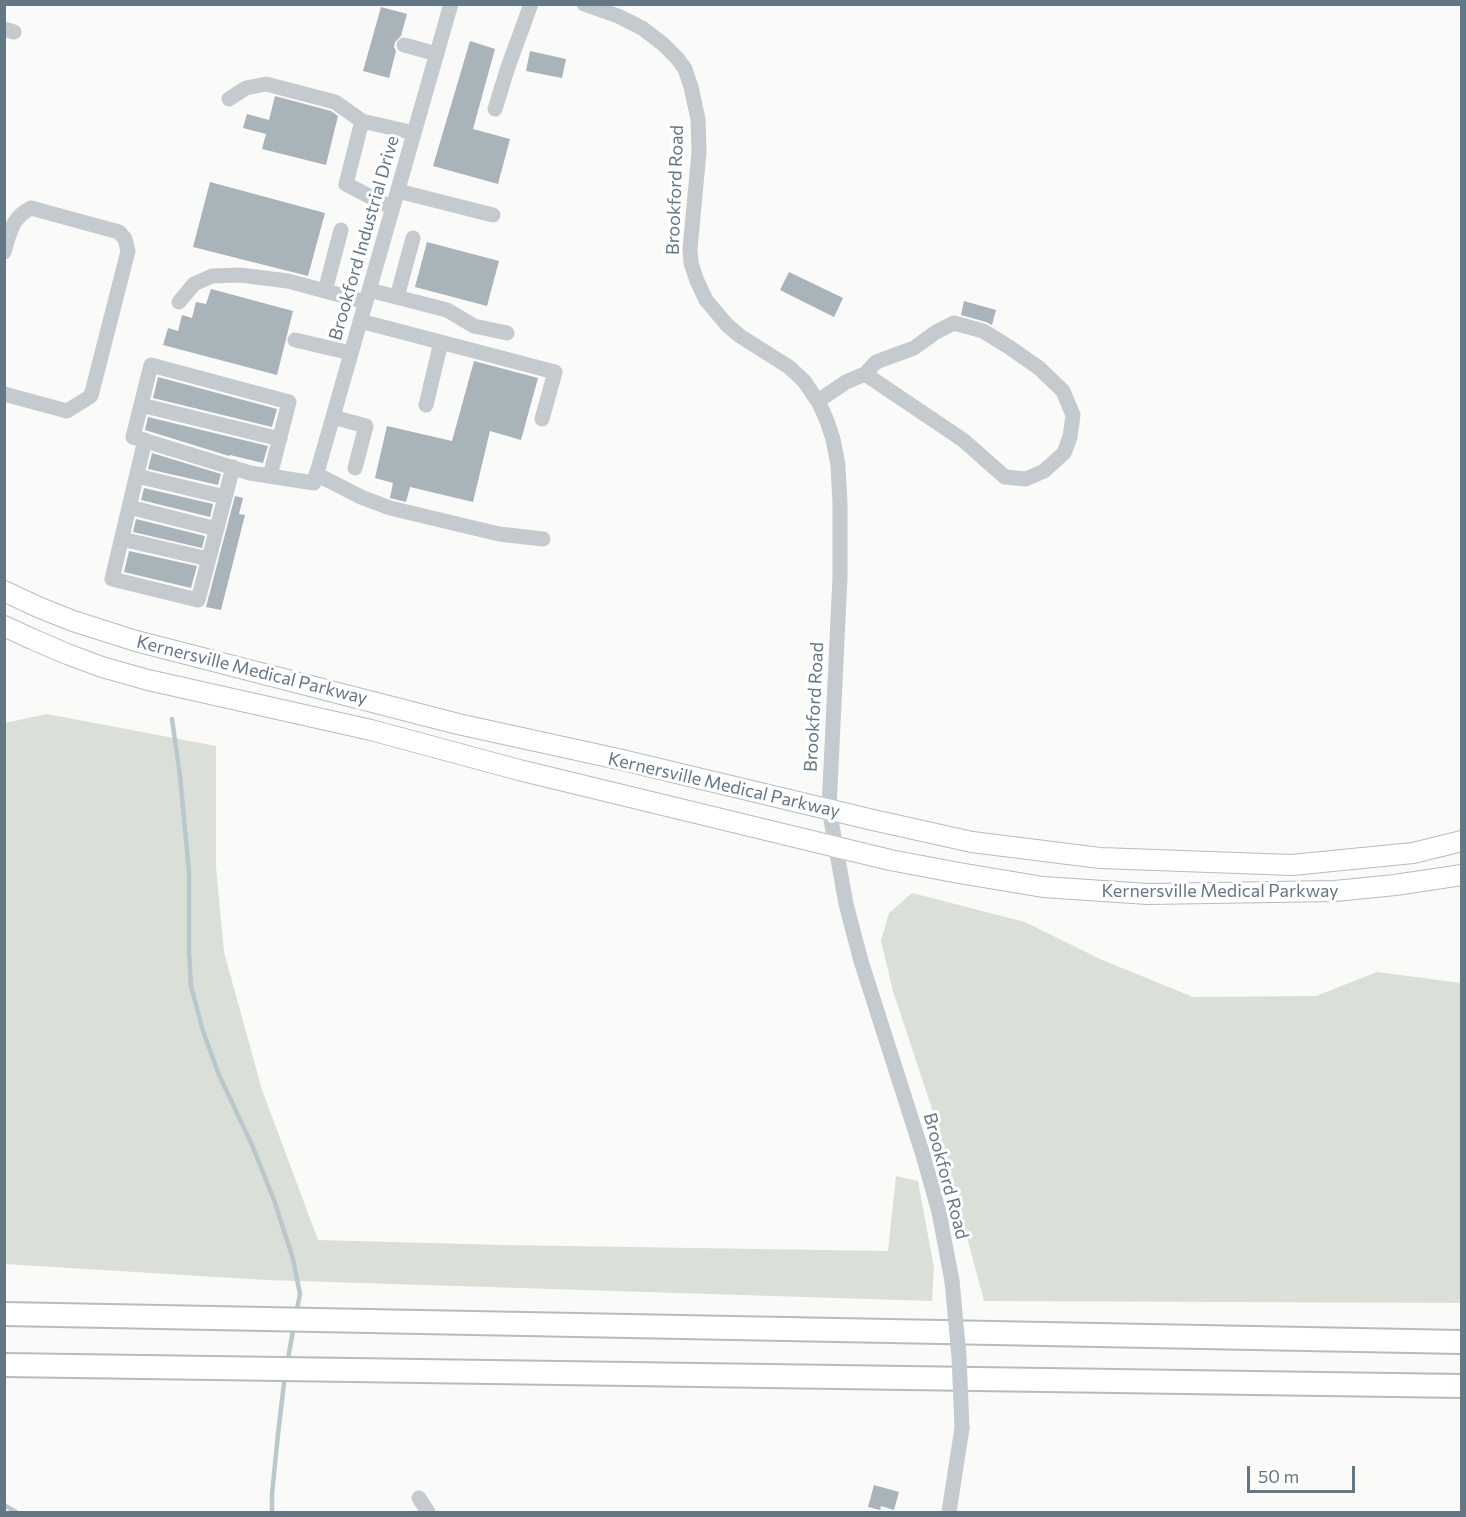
<!DOCTYPE html>
<style>
body{margin:0}
#map{position:relative;width:1466px;height:1517px;overflow:hidden;background:#fafaf8;font-family:Commissioner,sans-serif}
canvas{display:block}
.frame{position:absolute;inset:0;border:6px solid #637784;pointer-events:none}
.scale{position:absolute;left:1247px;top:1466px;width:108px;height:27px;box-sizing:border-box;border:3px solid #637784;border-top:0;padding-left:8px;font-size:18px;line-height:21px;white-space:nowrap;color:#637784;-webkit-text-stroke:4px #fff;paint-order:stroke}
</style>
<div id="map">
<canvas width="1466" height="1517"></canvas>
<div class="frame"></div>
<div class="scale">50 m</div>
</div>
<script>
const context = document.querySelector('canvas').getContext('2d');
context.lineJoin = 'round';
function fill(path, color) { context.fillStyle = color; context.fill(path, 'evenodd'); }
function stroke(path, color, width, dash) { context.strokeStyle = color; context.lineWidth = width; context.lineCap = dash ? 'butt' : 'round'; context.setLineDash(dash || []); context.stroke(path); }
function label(font, color, halo, rows, align = 'center') {
  context.font = font + ' Commissioner,sans-serif'; context.lineWidth = 6; context.setLineDash([]); context.textBaseline = 'middle'; context.strokeStyle = halo; context.fillStyle = color; for (const [text, x, y, turn = 0] of rows) {
    context.save(); context.translate(x, y); context.rotate((+turn || 0) * Math.PI / 180); context.textAlign = isNaN(turn) ? turn : align; if (halo) context.strokeText(text, 0, 0); context.fillText(text, 0, 0); context.restore();
  }
}
fill(new Path2D(`
 M 47,714 L 216,746 L 216,867 L 224,952 L 262,1090 L 318,1240 L 503,1245 L 888,1251 L 896,1176 L 918,1181 L 934,1268 L 932,1301 L 266,1280 L 5,1264 L 5,723 Z
 M 912,893 L 1025,922 L 1100,959 L 1193,997 L 1316,996 L 1377,972 L 1461,983 L 1461,1303 L 984,1301 L 936,1121 L 893,991 L 881,941 L 889,913 Z`), '#dae0d7');
stroke(new Path2D(`
 M 172,719 L 180,776 L 189,872 L 189,951 L 191,986 L 203,1031 L 219,1075 L 252,1145 L 274,1200 L 293,1259 L 300,1294 L 296,1314
 M 287,1364 L 294,1325
 M 4,1505 L 16,1512
 M 272,1512 L 272,1494 L 278,1434 L 285,1375`), '#bac8cb', 4.5);
fill(new Path2D(`
 M 381,7 L 407,14 L 401,36 L 395,42 L 394,47 L 396,51 L 389,78 L 363,71 Z
 M 470,41 L 495,49 L 473,129 L 510,139 L 498,184 L 433,166 Z
 M 530,51 L 566,59 L 562,78 L 526,71 Z
 M 275,96 L 331,111 L 338,116 L 326,165 L 262,149 L 266,134 L 243,128 L 247,114 L 269,120 Z
 M 210,182 L 325,213 L 308,276 L 193,247 Z
 M 427,242 L 499,261 L 487,306 L 415,287 Z
 M 789,272 L 843,298 L 834,317 L 780,290 Z
 M 211,289 L 293,311 L 277,375 L 163,345 L 168,328 L 178,331 L 182,315 L 192,318 L 196,302 L 206,304 Z
 M 964,301 L 996,310 L 992,325 L 986,322 L 961,315 Z
 M 474,361 L 538,378 L 521,440 L 490,431 L 473,502 L 410,487 L 406,502 L 390,498 L 393,483 L 375,478 L 387,426 L 452,441 Z
 M 158,377 L 277,409 L 272,427 L 153,398 Z
 M 148,417 L 268,446 L 263,463 L 230,455 L 229,456 L 145,430 Z
 M 152,453 L 221,474 L 218,485 L 148,469 Z
 M 144,488 L 213,504 L 210,517 L 141,500 Z
 M 235,496 L 243,498 L 239,514 L 245,515 L 221,610 L 206,607 Z
 M 136,519 L 205,536 L 202,548 L 133,532 Z
 M 129,551 L 197,566 L 191,588 L 124,572 Z
 M 874,1485 L 899,1492 L 894,1510 L 881,1506 L 880,1510 L 868,1507 Z`), '#a9b3ba');
const major = new Path2D(`
 M 4,591 L 38,607 L 73,621 L 136,641 L 458,724 L 618,759 L 873,820 L 972,842 L 1100,858 L 1292,865 L 1413,853 L 1462,841
 M 4,626 L 32,639 L 67,654 L 102,667 L 148,680 L 371,730 L 519,770 L 890,860 L 959,873 L 1043,887 L 1148,894 L 1335,891 L 1395,885 L 1462,875`);
const highway = new Path2D(`
 M 4,1314 L 1462,1342
 M 4,1365 L 1462,1386`);
stroke(major, '#b6bcc0', 22);
stroke(highway, '#b6bbbe', 26);
stroke(new Path2D(`
 M 584,4 L 618,16 L 642,28 L 663,44 L 677,58 L 685,69 L 691,87 L 698,119 L 699,152 L 690,249 L 691,263 L 697,281 L 706,300 L 727,325 L 740,336 L 789,367 L 804,381 L 819,403 L 827,421 L 833,439 L 838,465 L 840,504 L 840,577 L 829,809 L 846,904 L 861,961 L 923,1155 L 939,1212 L 952,1281
 M 4,29 L 14,32
 M 404,45 L 437,54
 M 229,99 L 246,88 L 266,84 L 335,102 L 362,121
 M 495,109 L 508,67 L 531,4
 M 398,191 L 493,215
 M 393,206 L 384,204 L 346,184 L 362,121 L 414,133
 M 4,252 C 10,233 11,218 31,208 L 119,232 L 125,239 L 128,251 L 91,396 L 67,411 L 4,394
 M 369,290 L 447,310 L 474,326 L 507,333
 M 325,291 L 341,230
 M 397,297 L 413,238
 M 179,302 L 194,284 L 212,276 L 240,275 L 288,281 L 366,302
 M 360,321 L 555,372 L 542,419
 M 295,340 L 351,353
 M 818,401 L 846,382 L 865,374 L 876,362 L 914,348 L 936,332 L 954,323 L 983,331 L 1009,347 L 1039,368 L 1063,391 L 1073,415 L 1070,437 L 1064,453 L 1044,471 L 1026,479 L 1005,477 L 963,440 L 865,374
 M 141,405 L 280,439
 M 426,405 L 441,342
 M 333,417 L 366,426 L 355,468
 M 145,440 L 112,579 L 198,600 L 233,467
 M 316,474 L 361,497 L 390,508 L 499,534 L 543,539
 M 137,476 L 225,497
 M 270,476 L 289,402 L 151,365 L 133,437 L 250,473 L 314,483 L 451,4
 M 129,507 L 217,529
 M 122,539 L 208,559
 M 419,1498 L 428,1512
 M 949,1512 L 962,1428`), '#c5cace', 15);
stroke(major, '#fff', 20);
stroke(highway, '#fff', 22);
stroke(new Path2D(`
 M 952,1281 L 959,1356 L 962,1428`), '#c5cace', 15);
label('18px', '#637784', '#fff', [
 ["Brookford Road",675,190,-88],
 ["Brookford Industrial Drive",364,238,-74],
 ["Kernersville Medical Parkway",252,670,14],
 ["Brookford Road",814,707,-87],
 ["Kernersville Medical Parkway",724,785,13],
 ["Kernersville Medical Parkway",1220,891],
 ["Brookford Road",946,1176,75]
]);
</script>
